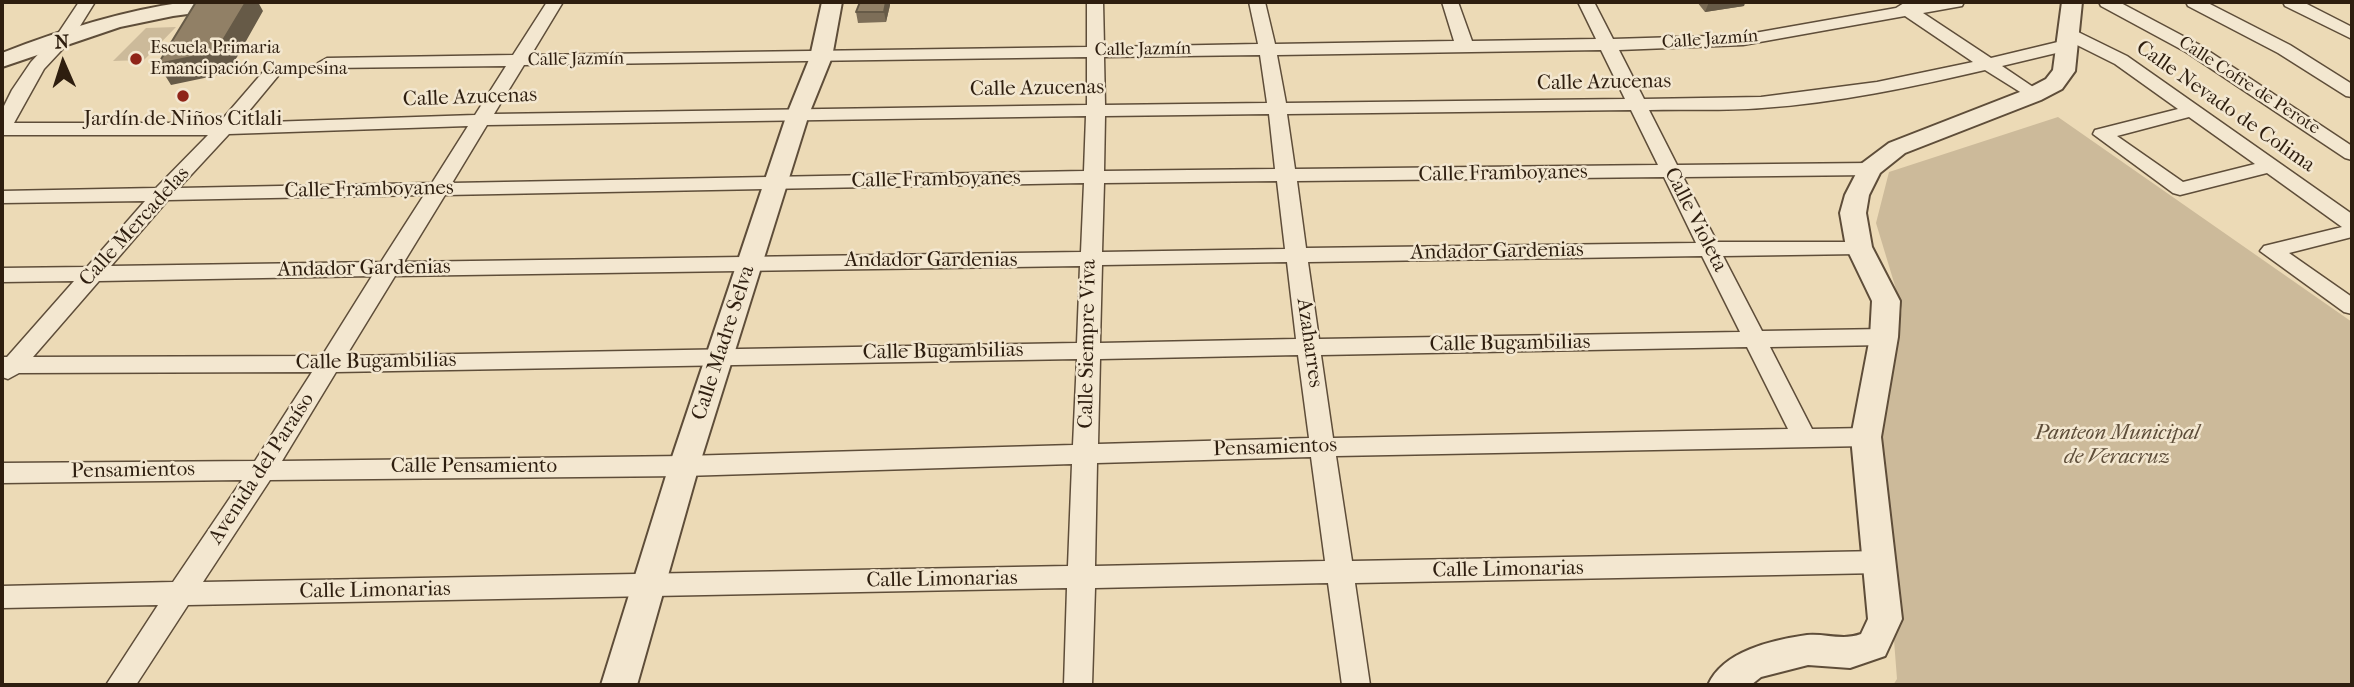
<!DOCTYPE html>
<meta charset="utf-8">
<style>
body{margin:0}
#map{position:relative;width:2354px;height:687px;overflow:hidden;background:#ecdab6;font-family:"IM FELL French Canon",serif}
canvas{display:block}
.frame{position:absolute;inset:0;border:4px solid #2e1e0f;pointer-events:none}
.north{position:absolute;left:28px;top:28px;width:70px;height:70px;-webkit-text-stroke:5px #f3e7d0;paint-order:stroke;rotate:357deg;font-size:19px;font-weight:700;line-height:28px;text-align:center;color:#2e1e0f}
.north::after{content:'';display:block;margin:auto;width:24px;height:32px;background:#2e1e0f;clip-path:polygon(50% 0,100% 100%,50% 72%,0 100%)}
</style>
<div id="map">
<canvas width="2354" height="687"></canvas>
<div class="frame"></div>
<div class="north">N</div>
</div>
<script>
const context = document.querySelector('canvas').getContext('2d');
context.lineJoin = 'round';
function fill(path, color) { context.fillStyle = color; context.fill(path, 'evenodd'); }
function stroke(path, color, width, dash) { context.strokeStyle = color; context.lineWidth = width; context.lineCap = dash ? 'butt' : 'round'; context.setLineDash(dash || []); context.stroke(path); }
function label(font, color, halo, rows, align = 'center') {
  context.font = font + ' "IM FELL French Canon",serif'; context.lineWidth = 5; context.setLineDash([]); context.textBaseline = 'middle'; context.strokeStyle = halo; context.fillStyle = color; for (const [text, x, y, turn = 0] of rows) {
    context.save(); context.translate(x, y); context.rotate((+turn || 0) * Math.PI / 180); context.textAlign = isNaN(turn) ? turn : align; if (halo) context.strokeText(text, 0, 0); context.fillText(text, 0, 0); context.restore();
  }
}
fill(new Path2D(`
 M 176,27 L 144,60 L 113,61 L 146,28 Z
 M 2058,117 L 2352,322 L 2352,685 L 1893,685 L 1897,679 L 1879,446 L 1902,309 L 1876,223 L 1889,172 Z`), '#ccba9a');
const minor = new Path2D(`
 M 79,2 L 95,2 L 72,39 L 44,69 L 14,123 L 219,123 L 263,72 L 269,71 L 278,76 L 239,123 L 475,115 L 506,66 L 327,68 L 318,63 L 327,58 L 513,55 L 547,2 L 563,2 L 531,55 L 1087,47 L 1087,2 L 1103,2 L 1104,47 L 1258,44 L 1249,2 L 1265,2 L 1275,44 L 1454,41 L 1442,2 L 1458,2 L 1472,41 L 1596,39 L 1578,2 L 1594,2 L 1613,39 L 1743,35 L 1896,8 L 1904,3 C 1918,6 1948,2 1964,2 L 1962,6 L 1923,13 L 1991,58 L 2066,40 L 2059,34 L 2062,30 L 2074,30 L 2127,56 L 2352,214 L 2352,237 L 2289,253 L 2352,297 L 2352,314 L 2344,312 L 2260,251 L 2264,246 L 2342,227 L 2267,173 L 2180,195 L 2173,193 L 2093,134 L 2095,130 L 2178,109 L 2115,64 L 2075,44 L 2073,49 L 2002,66 L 2039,91 L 2042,95 L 2033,100 L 1985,70 C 1912,87 1837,103 1762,108 C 1725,111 1687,109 1649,110 L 1677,165 L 1870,163 L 1880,169 L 1870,175 L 1683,177 L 1717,242 L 1866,242 L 1870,247 L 1866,252 L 1859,254 L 1723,256 L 1762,331 L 1884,329 L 1892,331 L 1895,337 L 1892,343 L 1884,345 L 1770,347 L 1812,429 L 1866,428 L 1875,431 L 1878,437 L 1875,443 L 1866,446 L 1336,456 L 1352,561 L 1881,551 L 1890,554 L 1894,562 L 1890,570 L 1881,573 L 1355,583 L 1370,685 L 1342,685 L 1328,583 L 1095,588 L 1092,685 L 1064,685 L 1067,588 L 188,605 L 136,685 L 106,685 L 158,605 L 2,608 L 2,586 L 173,582 L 242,480 L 2,483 L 2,463 L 255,461 L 312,372 L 19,373 L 8,379 L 2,377 L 2,357 L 7,357 L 74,281 L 2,282 L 2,268 L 87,267 L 145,201 L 2,203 L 2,191 L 156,188 L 208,135 L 2,135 L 2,110 L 12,90 L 31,62 L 59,32 ZM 1905,16 L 1973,62 L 1877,82 L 1761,97 L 1644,99 L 1619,50 L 1743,45 ZM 1601,50 L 1625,99 L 1286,103 L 1277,55 ZM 1260,55 L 1267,103 L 1105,105 L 1104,57 ZM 1087,57 L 1087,105 L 494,114 L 524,65 ZM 1631,110 L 1658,165 L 1295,169 L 1287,114 ZM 1269,114 L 1275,169 L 1104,171 L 1105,116 ZM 1086,116 L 1084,171 L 452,183 L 487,125 ZM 2189,117 L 2255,164 L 2183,182 L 2117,136 ZM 468,126 L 432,183 L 179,188 L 229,134 ZM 1664,177 L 1696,243 L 1306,248 L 1297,181 ZM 1277,181 L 1285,249 L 1102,252 L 1104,183 ZM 1084,183 L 1081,252 L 404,262 L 445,195 ZM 424,195 L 381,262 L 111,266 L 168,200 ZM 1702,256 L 1740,332 L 1319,339 L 1308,262 ZM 1287,262 L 1296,339 L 1100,343 L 1102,265 ZM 1080,266 L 1077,343 L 346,356 L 395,276 ZM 372,276 L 322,356 L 33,357 L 99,281 ZM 1747,347 L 1788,429 L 1333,438 L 1321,355 ZM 1298,355 L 1309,438 L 1098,444 L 1100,359 ZM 1077,359 L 1073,445 L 684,456 L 282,461 L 336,372 ZM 1311,457 L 1325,561 L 1095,566 L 1097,463 ZM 1072,464 L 1068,566 L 203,582 L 270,480 L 684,476 Z
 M 2099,2 L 2119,2 L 2198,44 L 2352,146 L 2352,160 L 2345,158 L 2186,52 L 2101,6 Z
 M 2186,2 L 2206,2 L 2290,45 L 2352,84 L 2352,97 L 2346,96 L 2278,53 L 2188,6 Z
 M 2283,2 L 2303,2 L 2352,27 L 2352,39 L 2285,6 Z`);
const tertiary = new Path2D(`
 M 185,2 L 242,2 L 239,6 L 232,8 L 173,16 L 120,27 L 2,67 L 2,53 C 61,30 122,11 185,2 Z
 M 822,2 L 842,2 L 832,57 L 809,114 L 699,466 L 637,685 L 601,685 L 669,466 L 787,114 L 810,57 Z
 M 2062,2 L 2082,2 L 2075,71 L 2062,89 L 2041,100 L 1905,153 L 1880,173 L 1869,195 L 1866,213 L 1872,247 L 1900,301 L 1898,337 L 1881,437 L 1902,619 L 1885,656 L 1850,668 L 1808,665 L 1761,677 L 1751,685 L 1708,685 C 1723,651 1772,640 1807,635 C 1825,633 1842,641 1861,634 L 1868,619 L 1851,437 L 1870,337 L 1872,301 L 1846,247 L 1840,213 L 1845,195 L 1861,164 L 1889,143 L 2025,90 L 2046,79 L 2053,70 Z`);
stroke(minor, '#5e4d39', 3);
stroke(tertiary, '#5e4d39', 4);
fill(minor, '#f3e7d0');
fill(tertiary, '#f3e7d0');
fill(new Path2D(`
 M 1697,2 L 1745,2 L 1744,6 L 1705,12 Z
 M 890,5 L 886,22 L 858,23 L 856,12 Z`), '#7d6e58');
fill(new Path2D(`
 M 246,2 L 258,2 L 263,11 L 228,73 L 171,85 L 158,64 Z
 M 886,2 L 890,2 L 890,5 L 886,22 L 884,12 Z
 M 1709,2 L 1745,2 L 1744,6 L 1705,12 Z`), '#665a47');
const building = new Path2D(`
 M 196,2 L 246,2 L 216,52 L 158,64 Z
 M 860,2 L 886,2 L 884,12 L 856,12 Z`);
fill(building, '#918066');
stroke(building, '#665a47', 2);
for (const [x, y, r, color] of [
 [136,59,7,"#8f2418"],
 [183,96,7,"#8f2418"]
]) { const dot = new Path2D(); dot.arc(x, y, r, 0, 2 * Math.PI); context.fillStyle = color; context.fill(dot); stroke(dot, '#f3e7d0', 2.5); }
label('18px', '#2e1e0f', '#f3e7d0', [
 ["Calle Jazmín",1710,40,-4],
 ["Calle Jazmín",1143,50,-1],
 ["Calle Jazmín",576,60,-1],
 ["Calle Cofre de Perote",2249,86,33]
]);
label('18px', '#2e1e0f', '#f3e7d0', [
 ["Escuela Primaria",150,49],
 ["Emancipación Campesina",150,70]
], 'left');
label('21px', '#2e1e0f', '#f3e7d0', [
 ["Calle Azucenas",1604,83,-1],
 ["Calle Azucenas",1037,89,-1],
 ["Calle Azucenas",470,98,-2],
 ["Calle Nevado de Colima",2225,107,35],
 ["Calle Framboyanes",1503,174,-1],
 ["Calle Framboyanes",936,180,-1],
 ["Calle Framboyanes",369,190,-1],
 ["Calle Violeta",1695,220,63],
 ["Calle Mercadelas",135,227,-48],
 ["Andador Gardenias",1497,252,-1],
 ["Andador Gardenias",931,261],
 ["Andador Gardenias",364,269,-1],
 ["Calle Madre Selva",724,343,-72],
 ["Azaharres",1309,343,82],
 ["Calle Siempre Viva",1088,344,-89],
 ["Calle Bugambilias",1510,344,-1],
 ["Calle Bugambilias",943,352,-1],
 ["Calle Bugambilias",376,362,-1],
 ["Pensamientos",1275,448,-2],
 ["Calle Pensamiento",474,467],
 ["Avenida del Paraíso",262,469,-57],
 ["Pensamientos",133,471,-1],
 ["Calle Limonarias",1508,570,-1],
 ["Calle Limonarias",942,580,-1],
 ["Calle Limonarias",375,591,-1]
]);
label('21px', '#2e1e0f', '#f3e7d0', [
 ["Jardín de Niños Citlali",183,120]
]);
label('italic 21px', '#5d4d39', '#f3e7d0', [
 ["Panteon Municipal",2117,434],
 ["de Veracruz",2117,458]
]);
</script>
